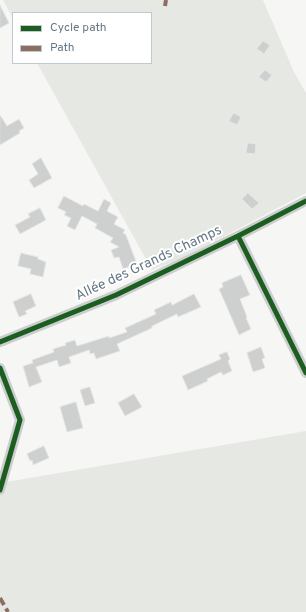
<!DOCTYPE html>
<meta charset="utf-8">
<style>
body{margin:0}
#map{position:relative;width:306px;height:612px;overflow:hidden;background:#f6f6f5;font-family:Overpass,sans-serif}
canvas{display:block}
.legend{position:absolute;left:12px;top:12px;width:140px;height:52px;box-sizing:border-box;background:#fff;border:1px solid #c2c9ce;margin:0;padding:5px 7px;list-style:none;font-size:12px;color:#667785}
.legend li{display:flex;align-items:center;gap:8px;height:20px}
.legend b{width:20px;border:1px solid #c2c9ce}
</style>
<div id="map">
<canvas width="306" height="612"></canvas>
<ul class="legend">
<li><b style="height:5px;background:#1b5e20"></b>Cycle path</li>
<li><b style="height:5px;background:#8d6e63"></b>Path</li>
</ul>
</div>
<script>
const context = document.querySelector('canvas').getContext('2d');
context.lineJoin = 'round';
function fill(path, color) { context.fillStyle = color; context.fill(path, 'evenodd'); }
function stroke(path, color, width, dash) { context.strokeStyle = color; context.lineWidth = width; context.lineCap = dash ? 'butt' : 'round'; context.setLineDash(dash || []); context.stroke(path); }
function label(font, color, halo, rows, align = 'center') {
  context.font = font + ' Overpass,sans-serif'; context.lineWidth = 4; context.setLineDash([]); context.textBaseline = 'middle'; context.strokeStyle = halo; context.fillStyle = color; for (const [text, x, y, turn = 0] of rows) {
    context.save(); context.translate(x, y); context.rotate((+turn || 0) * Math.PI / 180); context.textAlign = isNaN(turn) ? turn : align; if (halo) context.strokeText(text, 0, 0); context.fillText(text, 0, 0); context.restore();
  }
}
fill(new Path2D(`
 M 3,0 L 263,0 L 294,72 L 306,93 L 306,193 L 183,258 L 152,270 L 37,63 L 151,63 L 151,13 L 13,13 L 13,18 Z
 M 306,431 L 306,612 L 0,612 L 0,483 Z`), '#e6e9e3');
const building = new Path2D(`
 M 0,5 L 9,23 L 0,28 Z
 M 263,41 L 270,45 L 264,54 L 257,49 Z
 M 265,70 L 272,75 L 266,82 L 259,77 Z
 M 234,113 L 241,117 L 237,125 L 229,121 Z
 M 0,115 L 7,126 L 19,119 L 24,128 L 19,131 L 20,133 L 0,145 Z
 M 248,143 L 256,144 L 255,154 L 246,153 Z
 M 41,158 L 52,178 L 34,188 L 29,180 L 38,174 L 32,164 Z
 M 248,193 L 259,203 L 252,209 L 242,199 Z
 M 64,196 L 83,206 L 84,204 L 98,211 L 104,199 L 111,203 L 107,211 L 118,217 L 114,224 L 125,230 L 123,233 L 126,235 L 137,264 L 123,269 L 119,257 L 114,258 L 111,250 L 119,247 L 110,242 L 113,238 L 95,228 L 97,224 L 82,216 L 75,230 L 67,226 L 71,218 L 64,215 L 66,212 L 58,208 Z
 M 40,208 L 46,220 L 20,234 L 15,225 L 30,217 L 28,214 Z
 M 21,253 L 38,257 L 38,259 L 46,262 L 43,277 L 30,274 L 31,269 L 18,266 Z
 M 241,275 L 250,295 L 240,299 L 247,317 L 246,318 L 251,329 L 239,335 L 219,289 L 223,287 L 222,283 Z
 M 31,294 L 36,306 L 25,311 L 27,314 L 19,317 L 13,302 Z
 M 194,294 L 201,307 L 178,317 L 177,314 L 152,326 L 152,328 L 117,344 L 120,351 L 96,359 L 94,353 L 90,354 L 89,350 L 69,357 L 71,363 L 59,367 L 57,360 L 36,367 L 42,382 L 29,387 L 23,366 L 33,363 L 32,360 L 54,352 L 53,349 L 66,345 L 65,343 L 75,340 L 77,346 L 109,336 L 109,338 L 127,332 L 125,328 L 156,314 L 154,310 L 171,302 L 172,305 Z
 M 261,347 L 265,358 L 262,359 L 265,368 L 253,372 L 247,353 Z
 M 227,352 L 230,359 L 228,361 L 232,371 L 223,375 L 221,372 L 207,379 L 208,381 L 188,390 L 182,376 L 221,359 L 219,355 Z
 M 90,387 L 95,403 L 85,406 L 80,390 Z
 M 134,394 L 142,407 L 125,416 L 118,403 Z
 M 76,402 L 83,428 L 67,432 L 60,407 Z
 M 44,446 L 49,458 L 33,465 L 32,460 L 30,461 L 27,454 Z`);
fill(building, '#ced0d0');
stroke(building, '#e6e6e4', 1);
stroke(new Path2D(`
 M 238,236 L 306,373
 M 0,342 L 116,295 L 238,236 L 306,201
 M 0,368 L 20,420 L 0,490`), '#cccdce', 10);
stroke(new Path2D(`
 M 165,6 L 166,0
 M 0,598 L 8,612`), '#8d6e63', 4, [8, 4]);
stroke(new Path2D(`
 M 238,236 L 306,373
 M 0,342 L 116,295 L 238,236 L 306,201
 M 0,368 L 20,420 L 0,490`), '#1b5e20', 5);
label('14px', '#667785', '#fff', [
 ["Allée des Grands Champs",149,264,-25]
]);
</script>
